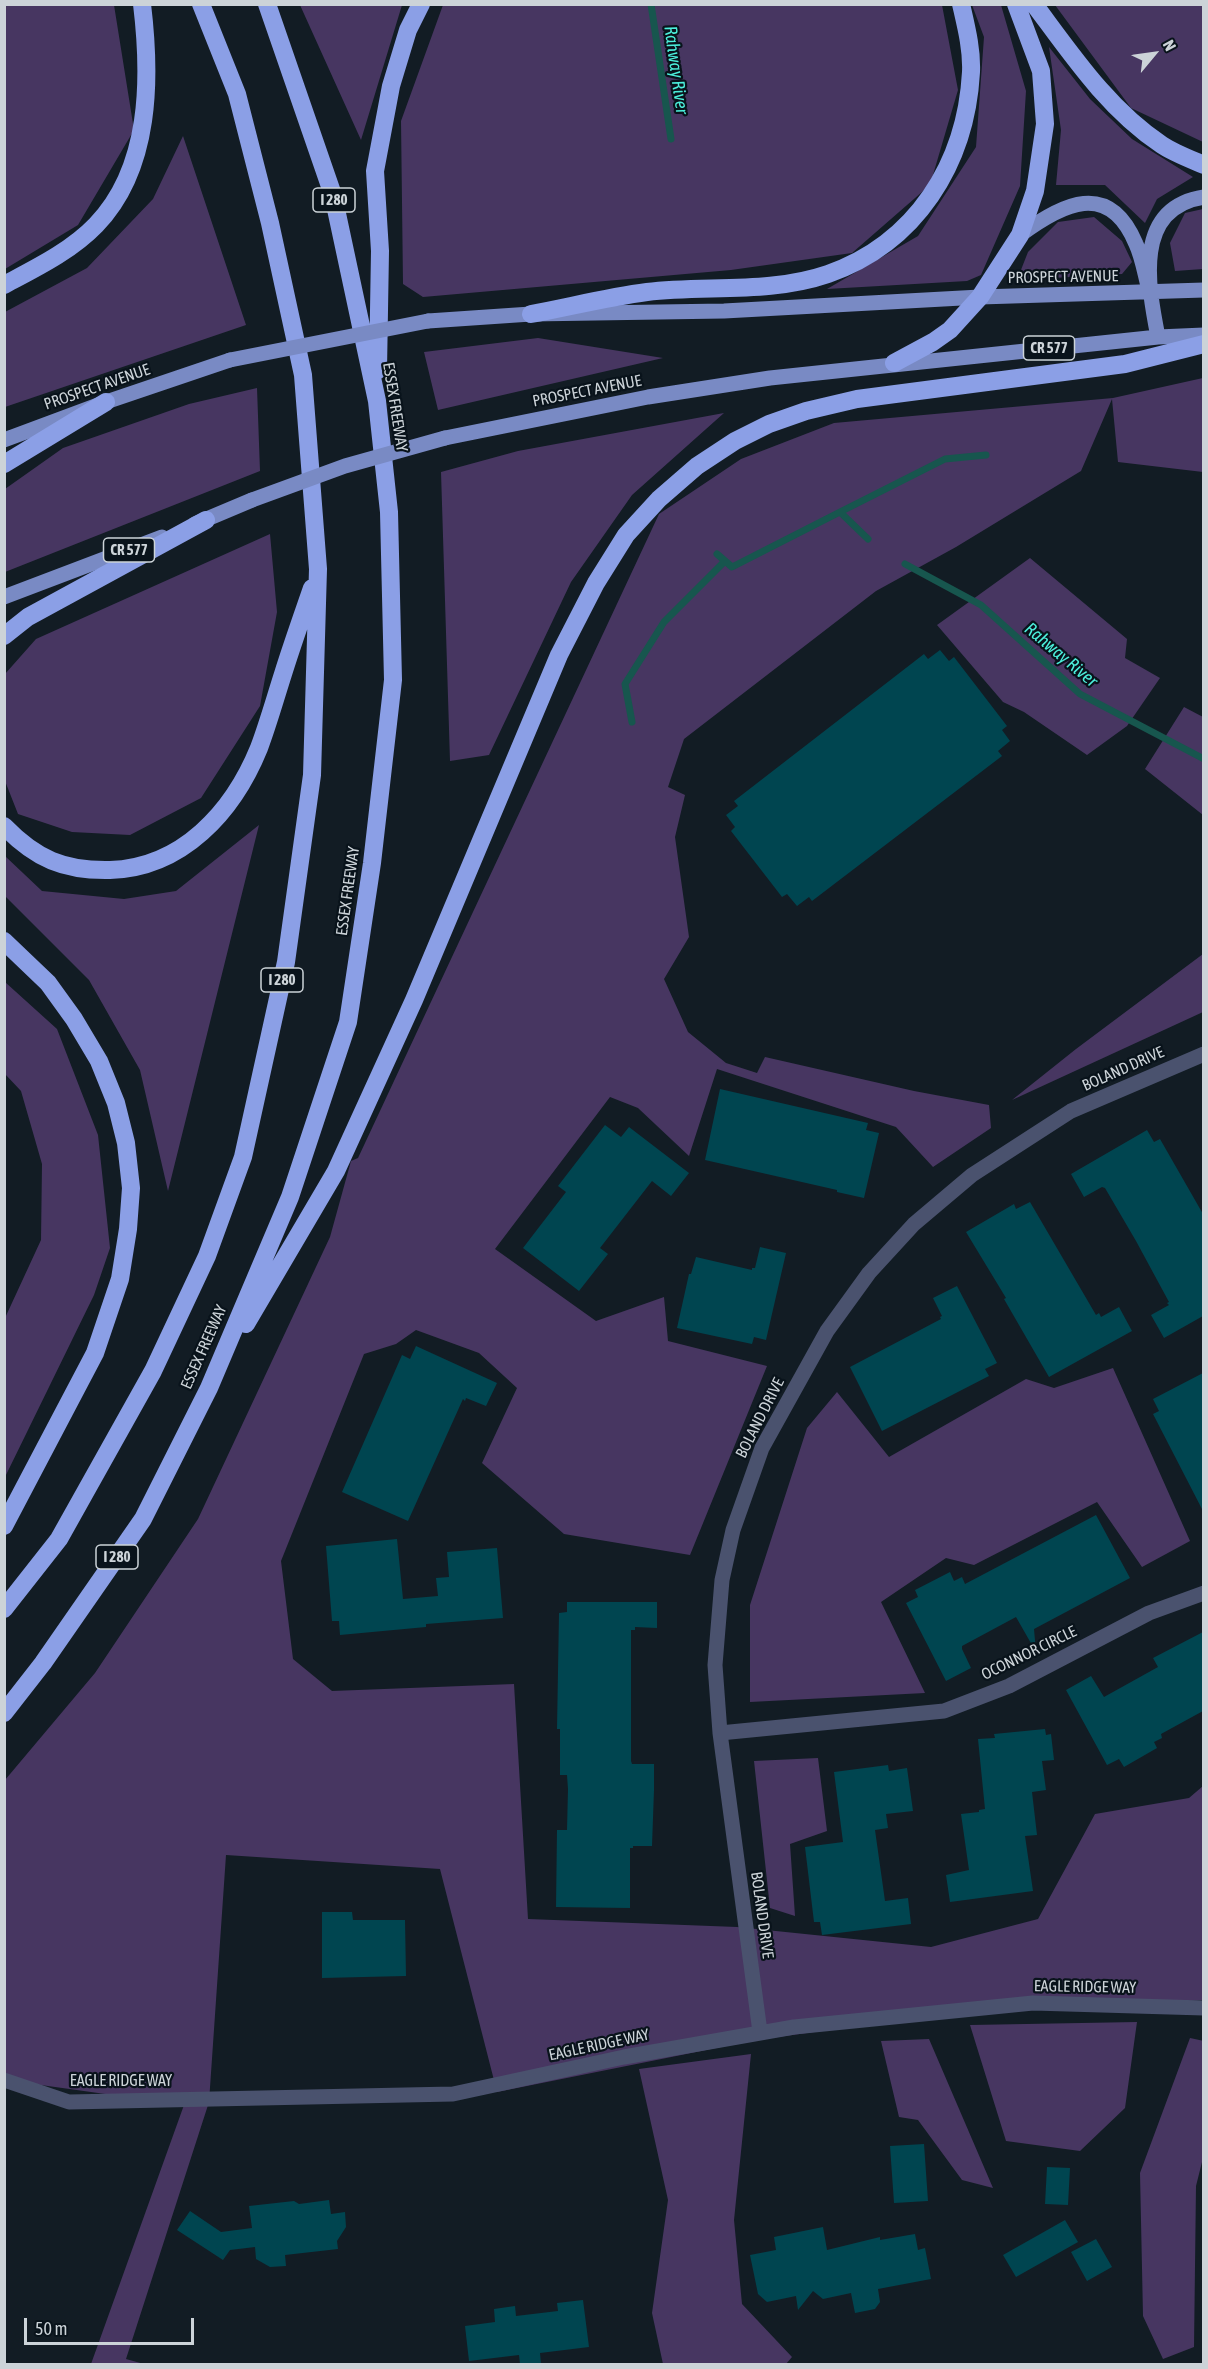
<!DOCTYPE html>
<style>
body{margin:0}
#map{position:relative;width:1208px;height:2369px;overflow:hidden;background:#121c24;font-family:"Asap Condensed",sans-serif}
canvas{display:block}
.frame{position:absolute;inset:0;border:6px solid #ccd3d8;pointer-events:none}
.north{position:absolute;left:1124px;top:24px;width:60px;height:60px;-webkit-text-stroke:4px #09131b;paint-order:stroke;rotate:61deg;font-size:16px;font-weight:700;line-height:24px;text-align:center;color:#ccd3d8}
.north::after{content:'';display:block;margin:auto;width:21px;height:27px;background:#ccd3d8;clip-path:polygon(50% 0,100% 100%,50% 72%,0 100%)}
.scale{position:absolute;left:24px;top:2318px;width:170px;height:27px;box-sizing:border-box;border:3px solid #ccd3d8;border-top:0;padding-left:8px;font-size:18px;line-height:21px;white-space:nowrap;color:#ccd3d8;-webkit-text-stroke:4px #09131b;paint-order:stroke}
</style>
<div id="map">
<canvas width="1208" height="2369"></canvas>
<div class="frame"></div>
<div class="north">N</div>
<div class="scale">50 m</div>
</div>
<script>
const context = document.querySelector('canvas').getContext('2d');
context.lineJoin = 'round';
function fill(path, color) { context.fillStyle = color; context.fill(path, 'evenodd'); }
function stroke(path, color, width, dash) { context.strokeStyle = color; context.lineWidth = width; context.lineCap = dash ? 'butt' : 'round'; context.setLineDash(dash || []); context.stroke(path); }
function label(font, color, halo, rows, align = 'center') {
  context.font = font + ' "Asap Condensed",sans-serif'; context.lineWidth = 4.5; context.setLineDash([]); context.textBaseline = 'middle'; context.strokeStyle = halo; context.fillStyle = color; for (const [text, x, y, turn = 0] of rows) {
    context.save(); context.translate(x, y); context.rotate((+turn || 0) * Math.PI / 180); context.textAlign = isNaN(turn) ? turn : align; if (halo) context.strokeText(text, 0, 0); context.fillText(text, 0, 0); context.restore();
  }
}
fill(new Path2D(`
 M 4,5 L 114,5 L 134,130 L 78,225 L 5,269 Z
 M 300,5 L 402,5 L 361,140 Z
 M 443,5 L 942,5 L 958,90 L 930,185 L 852,253 L 731,270 L 423,297 L 403,284 L 401,121 Z
 M 972,5 L 1001,5 L 1026,91 L 1020,186 L 981,275 L 967,281 L 827,289 L 918,236 L 976,147 L 984,37 Z
 M 1055,5 L 1203,5 L 1203,142 L 1131,108 Z
 M 1049,47 L 1090,99 L 1132,139 L 1193,177 L 1157,199 L 1145,223 L 1105,185 L 1056,185 L 1061,130 Z
 M 183,136 L 246,325 L 5,407 L 5,312 L 87,268 L 153,199 Z
 M 1203,209 L 1203,269 L 1175,271 L 1170,243 L 1185,213 Z
 M 1094,217 L 1122,241 L 1132,262 L 1122,274 L 1017,280 L 1028,252 L 1058,222 Z
 M 538,338 L 663,358 L 438,410 L 424,352 Z
 M 1203,378 L 1203,472 L 1118,462 L 1112,399 L 1081,471 L 956,547 L 876,591 L 684,739 L 668,787 L 685,795 L 675,837 L 689,937 L 664,979 L 688,1032 L 726,1063 L 757,1073 L 765,1057 L 914,1091 L 989,1105 L 991,1128 L 933,1167 L 896,1127 L 717,1069 L 689,1156 L 638,1108 L 610,1097 L 495,1249 L 596,1321 L 664,1297 L 668,1341 L 767,1366 L 690,1555 L 564,1534 L 482,1463 L 517,1388 L 479,1353 L 416,1330 L 396,1344 L 364,1354 L 281,1561 L 293,1659 L 332,1691 L 514,1684 L 528,1919 L 737,1927 L 931,1947 L 1038,1919 L 1095,1814 L 1189,1798 L 1203,1786 L 1203,2000 L 931,2016 L 756,2040 L 497,2092 L 440,1869 L 226,1855 L 209,2102 L 126,2359 L 144,2364 L 91,2364 L 184,2105 L 5,2080 L 5,1780 L 95,1673 L 198,1519 L 330,1237 L 351,1161 L 358,1158 L 659,514 L 741,459 L 834,423 L 1113,398 Z
 M 257,388 L 260,471 L 5,572 L 5,489 L 63,448 L 189,404 Z
 M 724,413 L 632,495 L 571,582 L 489,755 L 450,761 L 441,472 L 518,451 Z
 M 270,534 L 277,612 L 260,706 L 201,798 L 130,835 L 72,832 L 18,814 L 5,781 L 5,674 L 36,639 Z
 M 1030,558 L 1127,639 L 1125,658 L 1160,678 L 1127,726 L 1087,755 L 1024,712 L 1003,702 L 937,625 Z
 M 1184,707 L 1203,717 L 1203,815 L 1145,769 Z
 M 259,825 L 168,1191 L 140,1070 L 89,980 L 5,896 L 5,856 L 42,891 L 124,899 L 176,891 Z
 M 1203,954 L 1203,1012 L 1012,1100 L 1076,1049 Z
 M 5,982 L 57,1029 L 98,1135 L 110,1248 L 94,1295 L 5,1477 L 5,1318 L 41,1240 L 42,1164 L 21,1091 L 5,1074 Z
 M 1113,1368 L 1190,1541 L 1142,1567 L 1097,1502 L 974,1565 L 946,1558 L 881,1602 L 925,1693 L 750,1702 L 750,1605 L 807,1428 L 837,1392 L 889,1457 L 1026,1379 L 1054,1388 Z
 M 818,1758 L 827,1831 L 790,1844 L 795,1916 L 770,1908 L 754,1761 Z
 M 1137,2022 L 1125,2108 L 1080,2151 L 1006,2141 L 970,2025 Z
 M 1190,2038 L 1204,2041 L 1204,2154 L 1196,2186 L 1194,2347 L 1163,2359 L 1143,2316 L 1140,2173 Z
 M 929,2039 L 993,2188 L 962,2180 L 918,2120 L 899,2117 L 881,2041 Z
 M 751,2054 L 734,2220 L 742,2304 L 792,2357 L 786,2364 L 663,2364 L 652,2313 L 668,2200 L 639,2069 Z`), '#473661');
stroke(new Path2D(`
 M 651,4 L 671,139
 M 840,512 L 945,459 L 986,455
 M 717,554 L 732,567 L 840,512 L 868,539
 M 905,564 L 981,605 L 1080,694 L 1204,759
 M 632,722 L 625,684 L 664,622 L 725,561`), '#17564e', 7);
fill(new Path2D(`
 M 940,650 L 949,661 L 954,657 L 1007,726 L 1002,730 L 1010,741 L 998,751 L 1002,756 L 812,901 L 809,897 L 797,906 L 787,894 L 782,897 L 731,831 L 735,827 L 726,815 L 738,806 L 734,801 L 924,654 L 928,659 Z
 M 720,1089 L 868,1123 L 866,1130 L 879,1133 L 864,1198 L 837,1192 L 837,1190 L 705,1160 Z
 M 605,1125 L 621,1137 L 629,1127 L 689,1173 L 671,1196 L 652,1181 L 600,1248 L 608,1254 L 579,1291 L 523,1248 L 566,1192 L 558,1186 Z
 M 1147,1130 L 1154,1142 L 1160,1139 L 1203,1214 L 1203,1316 L 1164,1338 L 1151,1315 L 1169,1305 L 1167,1303 L 1169,1302 L 1136,1241 L 1105,1188 L 1102,1187 L 1084,1197 L 1071,1174 Z
 M 1030,1202 L 1096,1315 L 1099,1313 L 1101,1317 L 1119,1307 L 1132,1331 L 1049,1377 L 1004,1299 L 1006,1298 L 966,1232 L 1014,1204 L 1016,1209 Z
 M 760,1247 L 786,1253 L 766,1340 L 754,1337 L 752,1344 L 677,1328 L 689,1274 L 691,1274 L 696,1257 L 752,1270 L 752,1268 L 755,1268 Z
 M 957,1286 L 997,1363 L 985,1369 L 989,1376 L 882,1431 L 850,1367 L 941,1319 L 940,1317 L 942,1316 L 933,1298 Z
 M 416,1346 L 497,1383 L 486,1406 L 466,1398 L 465,1401 L 463,1399 L 408,1521 L 342,1492 L 402,1355 L 410,1359 Z
 M 1203,1373 L 1203,1511 L 1153,1414 L 1159,1411 L 1153,1399 Z
 M 1096,1515 L 1130,1578 L 1034,1629 L 1036,1652 L 1016,1617 L 962,1646 L 962,1649 L 971,1668 L 946,1681 L 906,1603 L 918,1597 L 915,1590 L 950,1572 L 954,1581 L 962,1577 L 965,1584 Z
 M 397,1539 L 403,1599 L 438,1596 L 436,1578 L 449,1577 L 447,1552 L 497,1548 L 503,1618 L 426,1624 L 426,1627 L 340,1635 L 339,1621 L 332,1621 L 326,1546 Z
 M 567,1602 L 657,1602 L 657,1628 L 635,1627 L 635,1630 L 631,1630 L 631,1761 L 632,1764 L 654,1764 L 654,1790 L 652,1846 L 633,1846 L 633,1848 L 630,1848 L 630,1908 L 556,1907 L 557,1830 L 567,1830 L 568,1789 L 567,1775 L 560,1775 L 560,1729 L 557,1729 L 559,1613 L 567,1612 Z
 M 1203,1632 L 1203,1711 L 1161,1734 L 1162,1738 L 1154,1742 L 1157,1748 L 1124,1767 L 1119,1759 L 1107,1765 L 1066,1690 L 1091,1676 L 1104,1697 L 1158,1667 L 1153,1658 Z
 M 1045,1729 L 1046,1735 L 1051,1734 L 1054,1760 L 1042,1761 L 1046,1790 L 1032,1792 L 1037,1835 L 1025,1836 L 1033,1891 L 950,1902 L 946,1875 L 969,1870 L 961,1814 L 979,1812 L 979,1810 L 985,1809 L 978,1739 L 995,1738 L 994,1734 Z
 M 888,1765 L 889,1771 L 907,1768 L 913,1811 L 886,1814 L 888,1828 L 875,1830 L 885,1901 L 908,1898 L 911,1924 L 822,1935 L 820,1922 L 814,1922 L 805,1847 L 843,1842 L 834,1772 Z
 M 322,1912 L 352,1912 L 353,1920 L 405,1920 L 406,1976 L 322,1978 Z
 M 924,2144 L 928,2201 L 894,2203 L 890,2146 Z
 M 1047,2167 L 1070,2168 L 1068,2205 L 1045,2204 Z
 M 329,2200 L 331,2214 L 345,2212 L 346,2227 L 337,2241 L 338,2249 L 285,2255 L 286,2266 L 270,2267 L 256,2259 L 255,2247 L 230,2250 L 223,2260 L 177,2230 L 190,2211 L 221,2232 L 252,2228 L 249,2206 L 294,2201 L 299,2204 Z
 M 1065,2220 L 1078,2242 L 1016,2277 L 1003,2255 Z
 M 823,2227 L 827,2250 L 880,2237 L 880,2240 L 915,2234 L 918,2250 L 925,2248 L 931,2279 L 878,2289 L 880,2302 L 875,2309 L 855,2313 L 851,2293 L 823,2299 L 813,2291 L 798,2310 L 796,2296 L 767,2302 L 758,2294 L 750,2255 L 776,2250 L 774,2237 Z
 M 1096,2239 L 1112,2267 L 1087,2281 L 1071,2252 Z
 M 583,2300 L 589,2347 L 540,2353 L 541,2364 L 520,2364 L 519,2355 L 469,2361 L 465,2326 L 495,2322 L 494,2309 L 515,2306 L 516,2316 L 558,2311 L 557,2303 Z`), '#004550');
stroke(new Path2D(`
 M 720,1733 L 944,1711 L 1009,1686 L 1149,1613 L 1204,1593
 M 760,2032 L 720,1733 L 715,1665 L 722,1580 L 733,1530 L 762,1448 L 827,1331 L 869,1273 L 914,1224 L 972,1175 L 1071,1111 L 1204,1054
 M 4,2080 L 69,2102 L 453,2094 L 624,2057 L 794,2027 L 1033,2003 L 1204,2008`), '#4a526e', 15);
stroke(new Path2D(`
 M 1020,235 C 1062,204 1109,179 1136,244 C 1143,259 1145,277 1150,293
 M 428,321 L 531,314 L 724,311 L 980,297 L 1204,290
 M 1158,337 C 1148,286 1133,208 1204,197
 M 445,438 L 648,397 L 770,378 L 1158,337 L 1204,335
 M 4,440 L 106,402 L 230,360
 M 195,524 L 252,500
 M 4,597 L 162,537`), '#798ac4', 15);
stroke(new Path2D(`
 M 1034,4 C 1072,55 1108,109 1162,145 C 1174,153 1190,159 1204,165
 M 4,285 C 36,268 71,251 96,225 C 151,168 151,78 142,4
 M 531,314 C 569,307 608,297 647,292 C 706,285 770,294 828,274 C 916,243 966,164 971,72 C 972,49 966,26 961,4
 M 894,363 L 933,342 L 950,330 L 980,297 L 1020,235 L 1035,191 L 1045,124 L 1041,71 L 1016,4
 M 378,370 L 380,251 L 375,171 L 391,86 L 408,30 L 421,4
 M 4,464 L 106,402
 M 4,636 L 28,617 L 206,520
 M 4,826 C 36,859 64,871 110,870 C 182,868 233,812 259,748 C 268,724 275,699 283,674 C 292,645 302,617 312,588
 M 4,941 L 48,983 L 74,1019 L 99,1061 L 116,1103 L 126,1143 L 131,1188 L 128,1229 L 120,1279 L 95,1353 L 4,1526
 M 246,1324 L 336,1171 L 414,1000 L 559,655 L 596,583 L 626,535 L 659,499 L 697,466 L 735,441 L 769,424 L 806,411 L 857,399 L 1125,364 L 1204,344
 M 4,1609 L 59,1539 L 153,1371 L 207,1256 L 243,1157 L 286,962 L 312,775 L 318,569 L 303,375 L 270,223 L 237,94 L 201,4
 M 4,1713 L 43,1663 L 143,1519 L 209,1388 L 290,1197 L 348,1022 L 372,863 L 393,680 L 389,512 L 377,401 L 333,195 L 267,4`), '#8b9fe6', 18);
stroke(new Path2D(`
 M 230,360 L 428,321
 M 252,500 L 345,466 L 445,438`), '#798ac4', 15);
for (const [x, y, w] of [
 [334,200,42],
 [1049,348,51],
 [129,550,51],
 [282,980,42],
 [117,1557,42]
]) { const box = new Path2D(); box.roundRect(x - w / 2, y - 12, w, 24, 4.5); context.fillStyle = '#09131b'; context.fill(box); stroke(box, '#ccd3d8', 1.5); }
label('bold 15px', '#ccd3d8', null, [
 ["I 280",334,200],
 ["CR 577",1049,348],
 ["CR 577",129,550],
 ["I 280",282,980],
 ["I 280",117,1557]
]);
label('16px', '#ccd3d8', '#09131b', [
 ["PROSPECT AVENUE",1063,277,-1],
 ["PROSPECT AVENUE",97,387,-19],
 ["PROSPECT AVENUE",587,391,-11],
 ["ESSEX FREEWAY",395,407,81],
 ["ESSEX FREEWAY",348,891,-82],
 ["BOLAND DRIVE",1123,1069,-24],
 ["ESSEX FREEWAY",204,1347,-66],
 ["BOLAND DRIVE",760,1418,-63],
 ["OCONNOR CIRCLE",1029,1653,-26],
 ["BOLAND DRIVE",762,1915,82],
 ["EAGLE RIDGE WAY",1085,1987,1],
 ["EAGLE RIDGE WAY",599,2045,-12],
 ["EAGLE RIDGE WAY",121,2081]
]);
label('italic 18px', '#4cefdb', '#09131b', [
 ["Rahway River",676,70,82],
 ["Rahway River",1061,655,40]
]);
</script>
